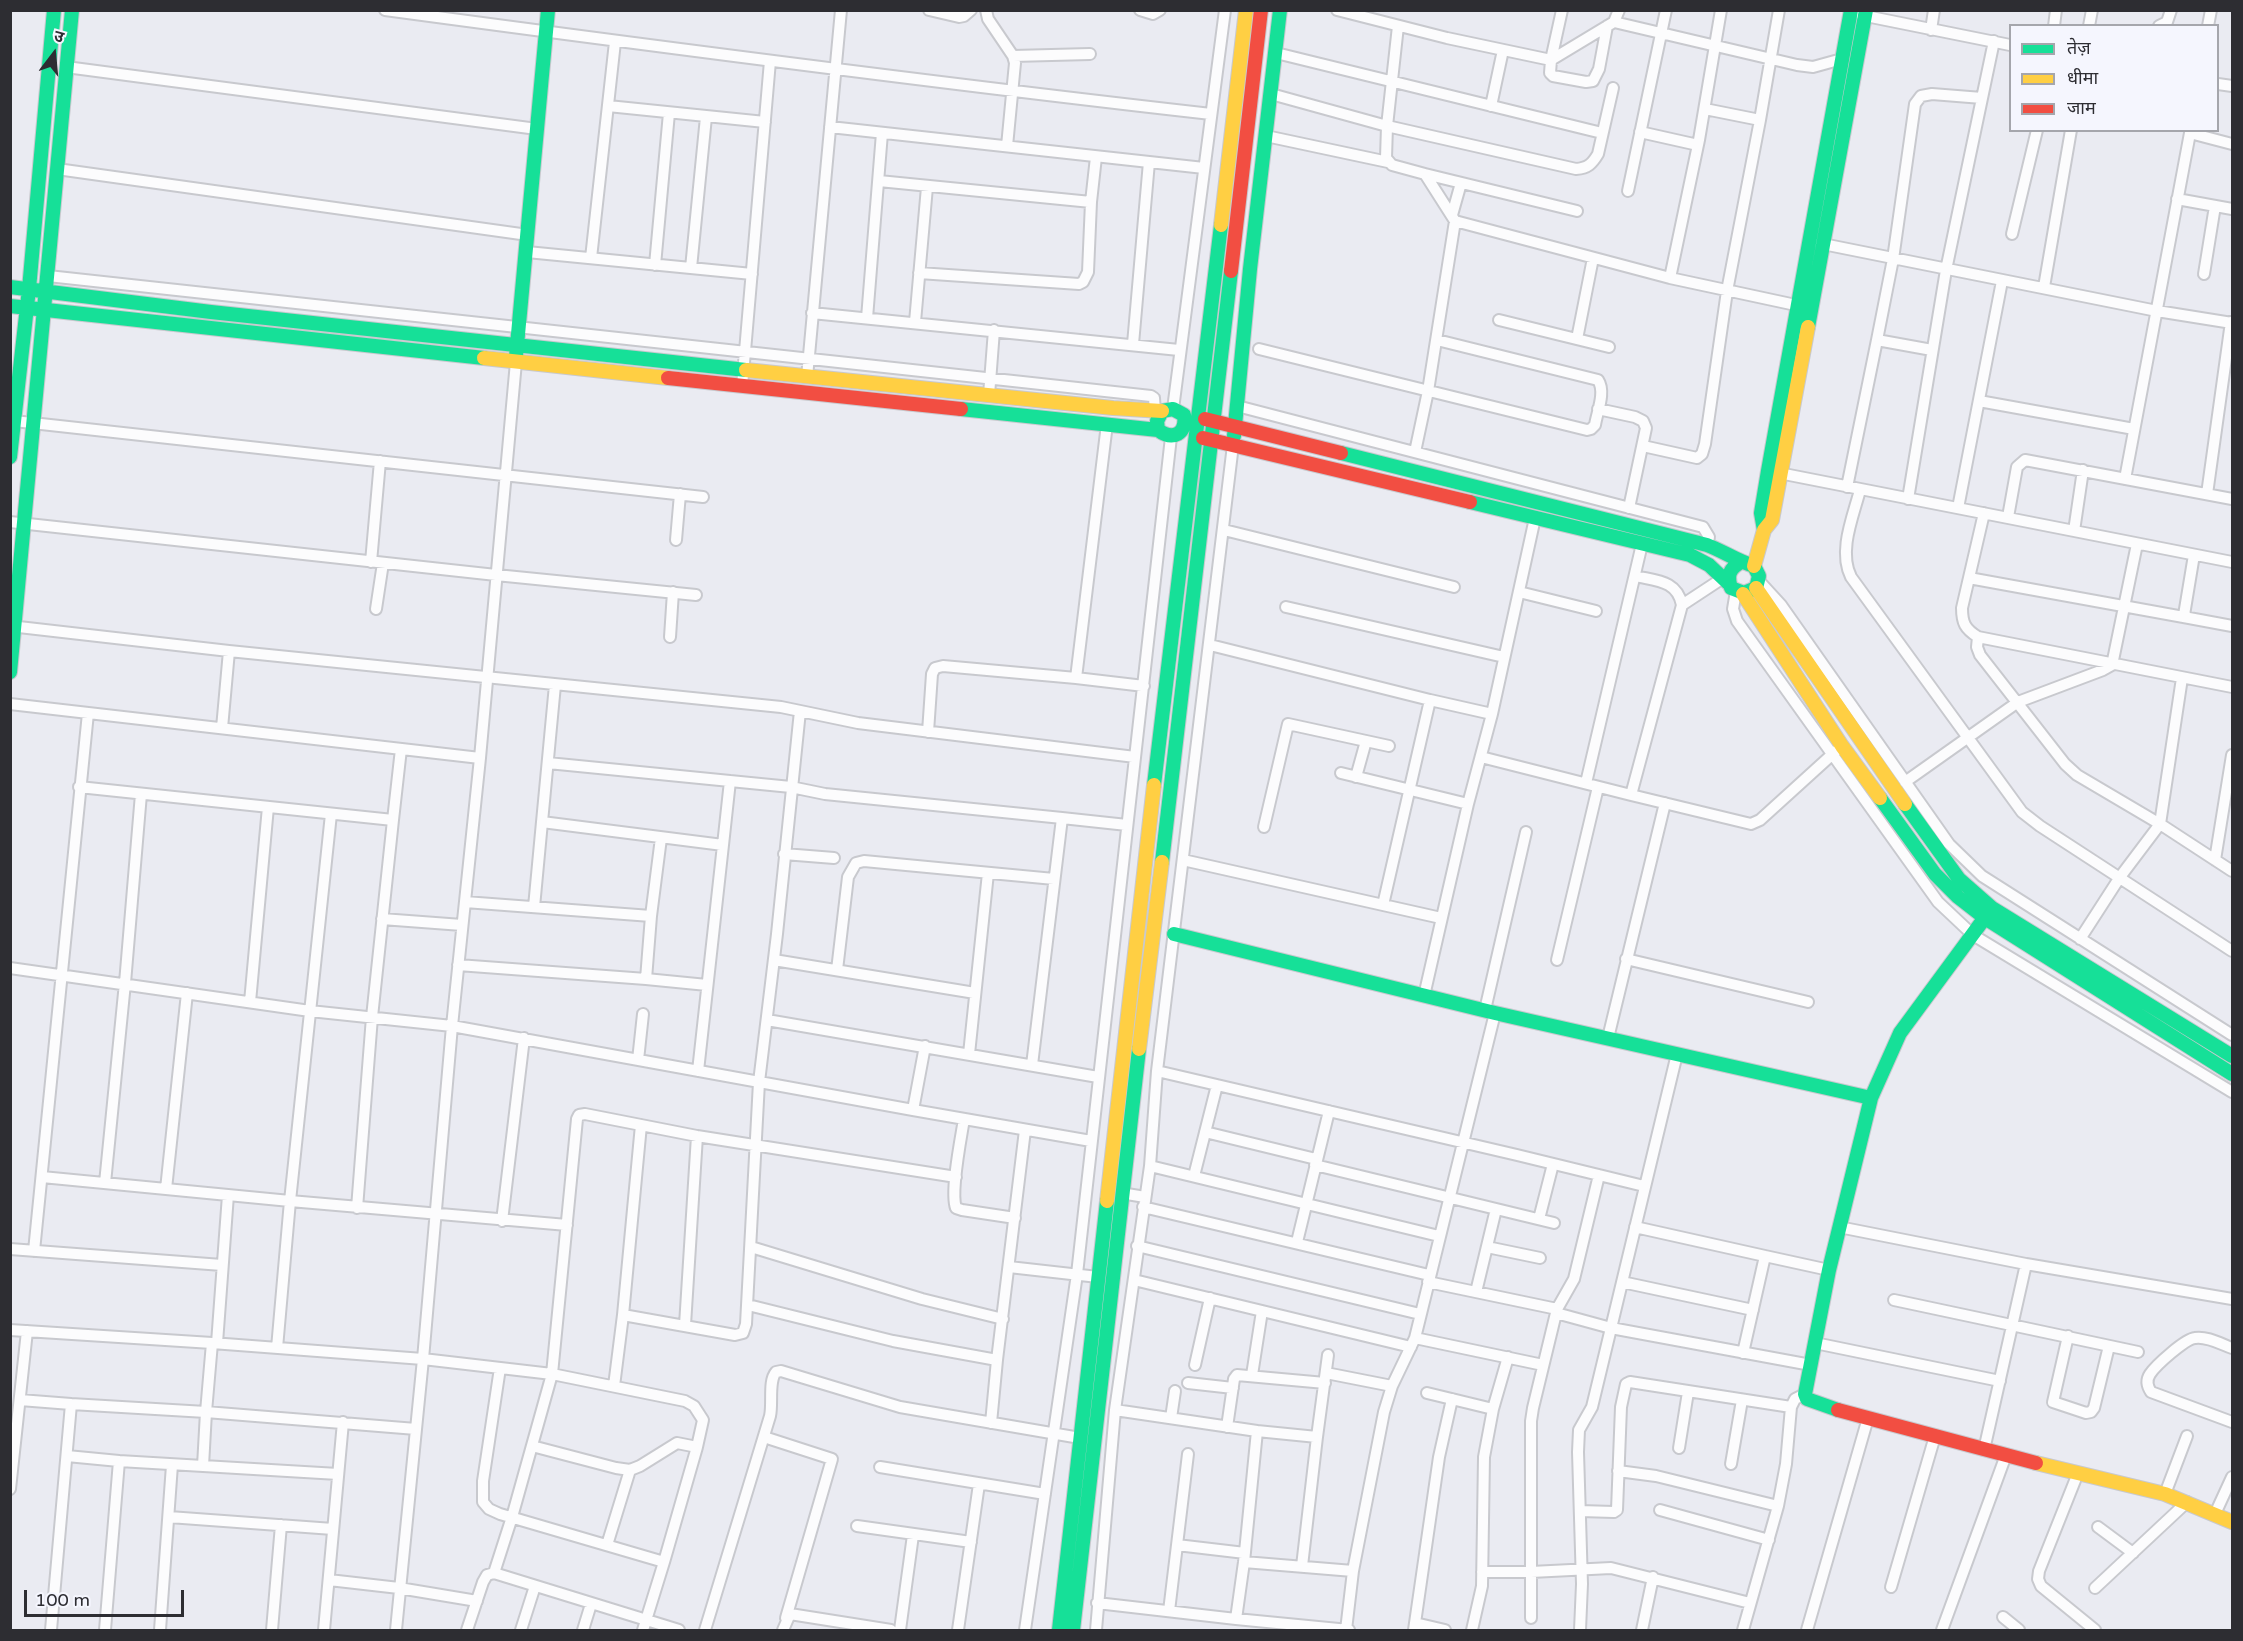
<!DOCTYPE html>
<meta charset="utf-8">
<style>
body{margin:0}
#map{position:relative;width:2243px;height:1641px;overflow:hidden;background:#eaebf2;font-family:"Varela Round","Noto Sans Devanagari",sans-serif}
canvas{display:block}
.frame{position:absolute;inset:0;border:12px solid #2d2d32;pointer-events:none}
.legend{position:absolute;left:2009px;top:24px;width:210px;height:108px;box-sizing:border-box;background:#f5f6fe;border:2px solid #a5a6ac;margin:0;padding:8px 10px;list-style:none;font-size:18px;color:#2d2d32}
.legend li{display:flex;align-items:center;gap:12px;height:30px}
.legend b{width:30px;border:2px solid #a5a6ac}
.north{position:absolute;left:24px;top:24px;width:60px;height:60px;-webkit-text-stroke:4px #f5f6fe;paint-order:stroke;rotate:16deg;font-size:16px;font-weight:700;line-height:24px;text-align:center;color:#2d2d32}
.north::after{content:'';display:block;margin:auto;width:21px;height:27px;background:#2d2d32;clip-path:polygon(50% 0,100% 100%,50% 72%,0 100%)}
.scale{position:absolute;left:24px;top:1590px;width:160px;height:27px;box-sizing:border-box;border:3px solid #2d2d32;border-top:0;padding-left:8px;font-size:18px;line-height:21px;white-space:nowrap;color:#2d2d32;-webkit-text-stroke:4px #f5f6fe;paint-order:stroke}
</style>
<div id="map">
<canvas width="2243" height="1641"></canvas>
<div class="frame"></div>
<ul class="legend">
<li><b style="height:8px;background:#16e098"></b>तेज़</li>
<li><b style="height:8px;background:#ffcf43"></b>धीमा</li>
<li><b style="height:8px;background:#f24e42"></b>जाम</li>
</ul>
<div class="north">उ</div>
<div class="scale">100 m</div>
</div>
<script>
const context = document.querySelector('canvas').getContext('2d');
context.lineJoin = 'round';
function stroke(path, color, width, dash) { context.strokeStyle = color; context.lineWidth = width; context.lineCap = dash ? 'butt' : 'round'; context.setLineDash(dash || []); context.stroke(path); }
const street = new Path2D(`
 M 385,10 C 660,47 935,83 1211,114
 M 929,10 L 959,17 L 964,16 L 971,10
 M 986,10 L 988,19 L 1013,56 L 1015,63 L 1007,146
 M 1140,10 L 1153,14 L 1160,10
 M 1337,10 L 1447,38 L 1551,60 L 1614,22 L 1797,65 L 1813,67 L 1842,59
 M 1562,10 L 1551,60 L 1550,73 L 1553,76 L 1586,82 L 1593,81 L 1599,69 L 1607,26
 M 1861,15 L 2010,45
 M 1614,22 L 1619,10
 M 1398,26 L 1387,126 L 1386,158 L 1392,165 L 1425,174 L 1455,221 L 1670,278 L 1805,307
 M 2054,26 L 2056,10
 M 2089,26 L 2092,10
 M 2159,26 L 2167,22 L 2171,10
 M 2208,26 L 2211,10
 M 1931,30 L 1934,10
 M 1276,53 L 1602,133
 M 1013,56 L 1090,54
 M 66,67 L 537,129
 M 2218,84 L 2232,86
 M 1271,94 L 1387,126 L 1576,169 C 1588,168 1592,164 1598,154 L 1613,88
 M 608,106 L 765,122
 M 1491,106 L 1503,50
 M 1760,120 L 1779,10
 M 830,127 L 1204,168
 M 2191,130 L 2190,133 L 2232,144
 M 1640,132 L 1698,145
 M 1266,136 L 1388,162
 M 57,169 L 528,235
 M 1425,174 L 1577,211
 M 879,181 L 1091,202
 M 1628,191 L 1666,10
 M 2177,199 L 2232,209
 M 1452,215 L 1461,183
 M 2012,234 L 2037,130
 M 1818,243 L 2157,311 L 2232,323
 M 527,252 L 752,274
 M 591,258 L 615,42
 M 655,265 L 669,113
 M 691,268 L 706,117
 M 919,273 L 1079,284 L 1083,282 L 1088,272 L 1091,202 L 1096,157
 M 2204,274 L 2215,206
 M 48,276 L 1151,396 L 1154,398 L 1155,411
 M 1670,278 L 1699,140 L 1721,10
 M 2044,287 L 2071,130
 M 812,313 L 1179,350
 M 867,318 L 882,133
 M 1499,320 L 1609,347
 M 915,322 L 927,187
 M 1577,339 L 1593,258
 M 1877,340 L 1893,259 L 1915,104 L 1921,96 L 1932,94 L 1982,98
 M 1133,344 L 1149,162
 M 1259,349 L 1587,430 L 1591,429 L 1595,425 C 1597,412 1606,392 1598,380 L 1437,340
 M 807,377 L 841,10
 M 742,386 L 770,61
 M 989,395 L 994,330
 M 1979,401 L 2134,429
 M 1237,406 L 1703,527 L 1709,537 L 1707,545
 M 1173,409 L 1225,10
 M 1598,409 L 1635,417 L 1643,421 L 1646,428 L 1629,508
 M 14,421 L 703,497
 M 1107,424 L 1076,678 L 1144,686
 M 1643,446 L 1697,458 L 1702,454 L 1705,444 L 1727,291 L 1760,120 L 1705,109
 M 1415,452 L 1428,391 L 1455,221
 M 1774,472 L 2232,562
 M 2125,479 L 2190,133
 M 1847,487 L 1877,340 L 1932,350
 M 1860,490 C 1853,517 1838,551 1851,577 L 2022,812 L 2040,826 L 2232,951
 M 2207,494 L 2231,322
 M 1908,499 L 1946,270 L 1994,41
 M 1958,508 L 2002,281
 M 1984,513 L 1962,608 C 1962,623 1965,629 1978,637 L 2232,687
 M 2008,517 L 2017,467 L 2025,460 L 2232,499
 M 10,522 L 496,575 L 696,595
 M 1224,530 L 1454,587
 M 2074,531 L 2083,470
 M 676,540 L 680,494
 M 2194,555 L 2184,615 L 2189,618 L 2232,626
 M 371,562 L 380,461
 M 1969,578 L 2189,618
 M 1759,581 L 1781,605 L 1949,844 L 1982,876 L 2232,1035
 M 1736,591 L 1733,609 L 1737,621 L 1938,902 L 1973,935 L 2232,1092
 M 1519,592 L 1596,611
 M 1682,605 L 1723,578
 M 1286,607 L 1504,657
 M 376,609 L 383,563
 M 10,626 L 229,651 L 781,707 L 858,723 L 1135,757
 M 670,637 L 673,592
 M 1978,637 L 1977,647 L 1980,655 L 2065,764 L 2077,775 L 2160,824 L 2232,871
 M 1210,645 L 1430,700
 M 555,685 L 542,822 L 723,845 L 730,781 L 791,787 L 825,794 L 1062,818 L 1032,1065
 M 10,704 L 480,758
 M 222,728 L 229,651
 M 928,732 L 932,674 L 935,668 L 943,666 L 1076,678
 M 1481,757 L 1631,795 L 1682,605 C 1677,580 1656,581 1635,576
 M 548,763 L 730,781
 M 1341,773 L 1468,804
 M 1356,777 L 1366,741
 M 1905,782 L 2018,702 L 2103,670 L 2112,665 L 2137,544
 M 1586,783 L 1642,544
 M 79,787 L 393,820 L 401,749
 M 1631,795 L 1751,824 L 1760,820 L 1836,751
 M 331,814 L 290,1201 L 567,1225
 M 1062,818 L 1127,825
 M 1264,827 L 1288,724 L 1389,746
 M 784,854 L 834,858
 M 1183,860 L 1441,918
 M 2215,860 L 2232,755
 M 465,902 L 651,916 L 646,979 L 707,985
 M 1383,905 L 1430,700 L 1492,714
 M 534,907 L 542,822
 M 651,916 L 661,838
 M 382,919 L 462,925
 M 2080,939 L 2120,877 L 2160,824 L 2182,678
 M 1626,959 L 1808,1002
 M 774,960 L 975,993
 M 1557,960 L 1598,787
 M 458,965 L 646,979
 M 10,968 L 310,1011 L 452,1026 L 913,1110 L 1091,1141
 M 837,970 L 848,877 L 856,863 L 864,861 L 1054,879
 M 1424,996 L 1468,804 L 1492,714 L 1535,518
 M 250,1002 L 268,807
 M 1485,1010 L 1526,832
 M 767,1020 L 1098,1077
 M 1608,1038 L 1665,803
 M 969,1054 L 988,873
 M 638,1060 L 643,1014
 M 698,1071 L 723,845
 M 1157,1071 L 1517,1155 L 1644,1186
 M 913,1110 L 925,1046
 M 964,1119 C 961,1138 950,1192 956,1208 L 962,1210 L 1015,1218
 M 1205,1132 L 1316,1159
 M 1315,1165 L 1554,1223
 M 1150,1166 L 1439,1236
 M 1194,1176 L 1217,1085
 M 42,1177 L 290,1201 L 277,1348
 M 105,1183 L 125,983 L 141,794
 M 166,1189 L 187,993
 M 1121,1193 L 1145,1197
 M 1143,1207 L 1429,1275
 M 357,1208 L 372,1017 L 393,820
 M 1539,1219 L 1553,1164
 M 502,1221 L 524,1038
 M 1635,1227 L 1765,1256
 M 1839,1227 L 2026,1264 L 2232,1299
 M 1297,1242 L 1329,1111
 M 1137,1246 L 1420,1314
 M 751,1247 L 922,1299 L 1003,1319
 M 1487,1247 L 1540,1258
 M 10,1249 L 222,1265
 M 34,1251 L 88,713
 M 1009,1267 L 1098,1277
 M 1134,1280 L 1411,1347
 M 1428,1282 L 1557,1309
 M 1622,1282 L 1753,1310
 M 1476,1292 L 1496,1209
 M 1894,1300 L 2138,1352
 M 748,1305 L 893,1341 L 997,1360 L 991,1423
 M 1556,1313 L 1611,1328 L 1811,1365
 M 623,1315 L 735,1335 L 743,1333 L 746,1324 L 759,1082 L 777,934 L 800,711
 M 685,1325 L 697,1136
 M 10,1330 L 212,1343 L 423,1359 L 452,1026 L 480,758 L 516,362
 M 2068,1336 L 2053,1402 L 2086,1413 L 2091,1412 L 2094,1408 L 2109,1346
 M 1415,1338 L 1543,1365
 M 217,1343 L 228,1195
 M 1815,1343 L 2000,1381
 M 2232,1348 C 2221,1344 2207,1336 2195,1338 C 2185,1339 2156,1365 2150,1374 C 2146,1380 2147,1386 2151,1392 L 2232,1422
 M 1743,1353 L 1765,1256 L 1829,1270
 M 997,1360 L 1025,1130
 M 1195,1365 L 1210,1298
 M 500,1368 L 483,1481 L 483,1502 L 489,1509 L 500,1514 L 664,1562 L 643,1630
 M 1326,1373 L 1392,1386
 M 1252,1375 L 1262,1311
 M 1188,1383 L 1233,1388
 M 614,1386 L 623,1315 L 641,1125
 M 1427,1393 L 1493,1409
 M 20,1400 L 71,1404 L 51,1630
 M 71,1404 L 206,1412 L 212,1343
 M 1115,1410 L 1257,1431 L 1244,1562 L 1236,1619 L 1349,1630
 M 1171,1418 L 1175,1391
 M 1227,1427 L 1234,1379 L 1237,1375 L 1325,1383
 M 1257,1431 L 1317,1437 L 1302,1566
 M 764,1437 L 832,1459 L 786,1618
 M 1317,1437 L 1328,1355
 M 1679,1448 L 1688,1392
 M 1984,1450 L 2026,1264
 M 1188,1454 L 1177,1545 L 1245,1553
 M 67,1456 L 119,1461 L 105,1630
 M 119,1461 L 338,1474
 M 1731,1464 L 1742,1400
 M 203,1466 L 206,1412 L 416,1429
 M 880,1467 L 1045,1494
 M 1618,1471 L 1656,1476 L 1778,1506
 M 2078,1473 L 2039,1571 L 2038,1579 L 2041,1586 L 2095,1630
 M 10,1489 L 27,1331
 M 2165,1494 L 2187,1436
 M 1660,1510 L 1769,1540
 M 1580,1511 L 1614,1512 L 1617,1510 L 1621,1407 L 1626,1384 L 1630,1382 L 1791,1407
 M 2215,1514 L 2232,1477
 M 169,1517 L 333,1529
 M 857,1526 L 971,1542
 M 2098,1527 L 2133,1553
 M 607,1545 L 630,1470
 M 664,1562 L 697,1447
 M 1244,1562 L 1353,1571
 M 1482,1572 L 1531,1572 L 1611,1568 L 1750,1603
 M 494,1573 L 512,1517 L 552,1374 L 577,1119 L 579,1115 L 585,1114 L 697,1136 L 956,1177
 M 329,1580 L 399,1588 L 477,1601
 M 1891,1587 L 1935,1436
 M 2095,1588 L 2187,1502
 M 1097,1603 L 1236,1619
 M 1169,1611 L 1177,1545
 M 2003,1617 L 2019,1630
 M 1531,1618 L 1531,1421 L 1533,1408 L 1557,1309 L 1574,1279 L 1599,1175
 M 1415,1623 L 1445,1630
 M 160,1630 L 172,1465
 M 272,1630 L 281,1525
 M 324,1630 L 343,1422
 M 396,1630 L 423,1359 L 552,1374 L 685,1401 L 694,1406 L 703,1420 L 697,1447 L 677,1443 L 640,1466 L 630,1470 L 616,1468 L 532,1446
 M 467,1630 L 483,1582 L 487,1575 L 494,1573 L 679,1630
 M 521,1630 L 535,1586
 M 583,1630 L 591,1604
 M 705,1630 L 770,1416 C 773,1403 768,1381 776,1372 L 781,1371 L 900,1407 L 1080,1438
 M 783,1630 L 790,1614 L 891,1630
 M 900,1630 L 913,1535
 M 958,1630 L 979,1484
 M 1025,1630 L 1077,1274 L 1171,437
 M 1096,1630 L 1115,1410 L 1150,1166 L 1157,1071 L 1233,445
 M 1346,1630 L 1353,1571 L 1384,1412 L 1392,1386 L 1415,1338 L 1495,1013
 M 1414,1630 L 1439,1457 L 1452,1399
 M 1472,1630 L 1482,1586 L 1484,1457 L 1493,1409 L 1508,1357
 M 1580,1630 L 1582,1584 L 1578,1452 L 1579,1430 L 1592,1407 L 1677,1054
 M 1642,1630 L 1653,1577
 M 1743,1630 L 1778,1506 L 1786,1464 L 1791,1407 L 1795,1399 L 1805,1394
 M 1807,1630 L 1868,1418
 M 1942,1630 L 2006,1455`);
const fast = new Path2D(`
 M 10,287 L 211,312 L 746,370
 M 10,306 L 484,358
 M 1808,327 L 1866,10
 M 516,356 L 548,10
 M 961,409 L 1158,430 C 1173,441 1187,434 1184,415 L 1173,409 L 1162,411 L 1157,421 L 1158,430
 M 1234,436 L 1250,269 L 1280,10
 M 1341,453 L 1707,545 C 1723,551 1737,561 1754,566 L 1759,576 L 1756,588 L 1744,593 L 1731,588 C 1727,575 1729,569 1741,562
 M 10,457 L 29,289 L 54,10
 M 1470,502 L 1690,555 L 1709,565 L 1728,583
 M 1764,530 L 1761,513 L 1768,471 L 1851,10
 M 10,672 L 72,10
 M 1154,785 L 1221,225
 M 1880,798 L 1935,874 L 1958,897 L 1985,918 L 2232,1074
 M 1905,804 L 1959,879 L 1992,908 L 2232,1056
 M 1162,862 L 1231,271
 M 1174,934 L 1495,1013 L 1871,1098
 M 1838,1410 L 1807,1399 L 1805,1394 L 1829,1270 L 1871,1098 L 1900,1033 L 1992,908
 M 1059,1630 L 1107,1201
 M 1073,1630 L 1139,1049`);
const slow = new Path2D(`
 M 1221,225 L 1246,10
 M 484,358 L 668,378
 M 746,370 L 1113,408 L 1162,411
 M 1754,566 L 1764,530 L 1772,520 L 1808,327
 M 1756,588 L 1905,804
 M 1743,594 L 1842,746 L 1880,798
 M 1139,1049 L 1162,862
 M 1107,1201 L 1154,785
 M 2036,1463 L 2165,1494 L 2232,1522`);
const jam = new Path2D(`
 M 1231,271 L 1261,10
 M 668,378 L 961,409
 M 1205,419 L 1341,453
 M 1203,438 L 1470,502
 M 1838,1410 L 2036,1463`);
stroke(street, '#c8c9ce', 14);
stroke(fast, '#c8c9ce', 16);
stroke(slow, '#c8c9ce', 16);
stroke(jam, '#c8c9ce', 16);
stroke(street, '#fcfcfd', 10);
stroke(fast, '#16e098', 14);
stroke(slow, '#ffcf43', 14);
stroke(jam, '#f24e42', 14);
</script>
